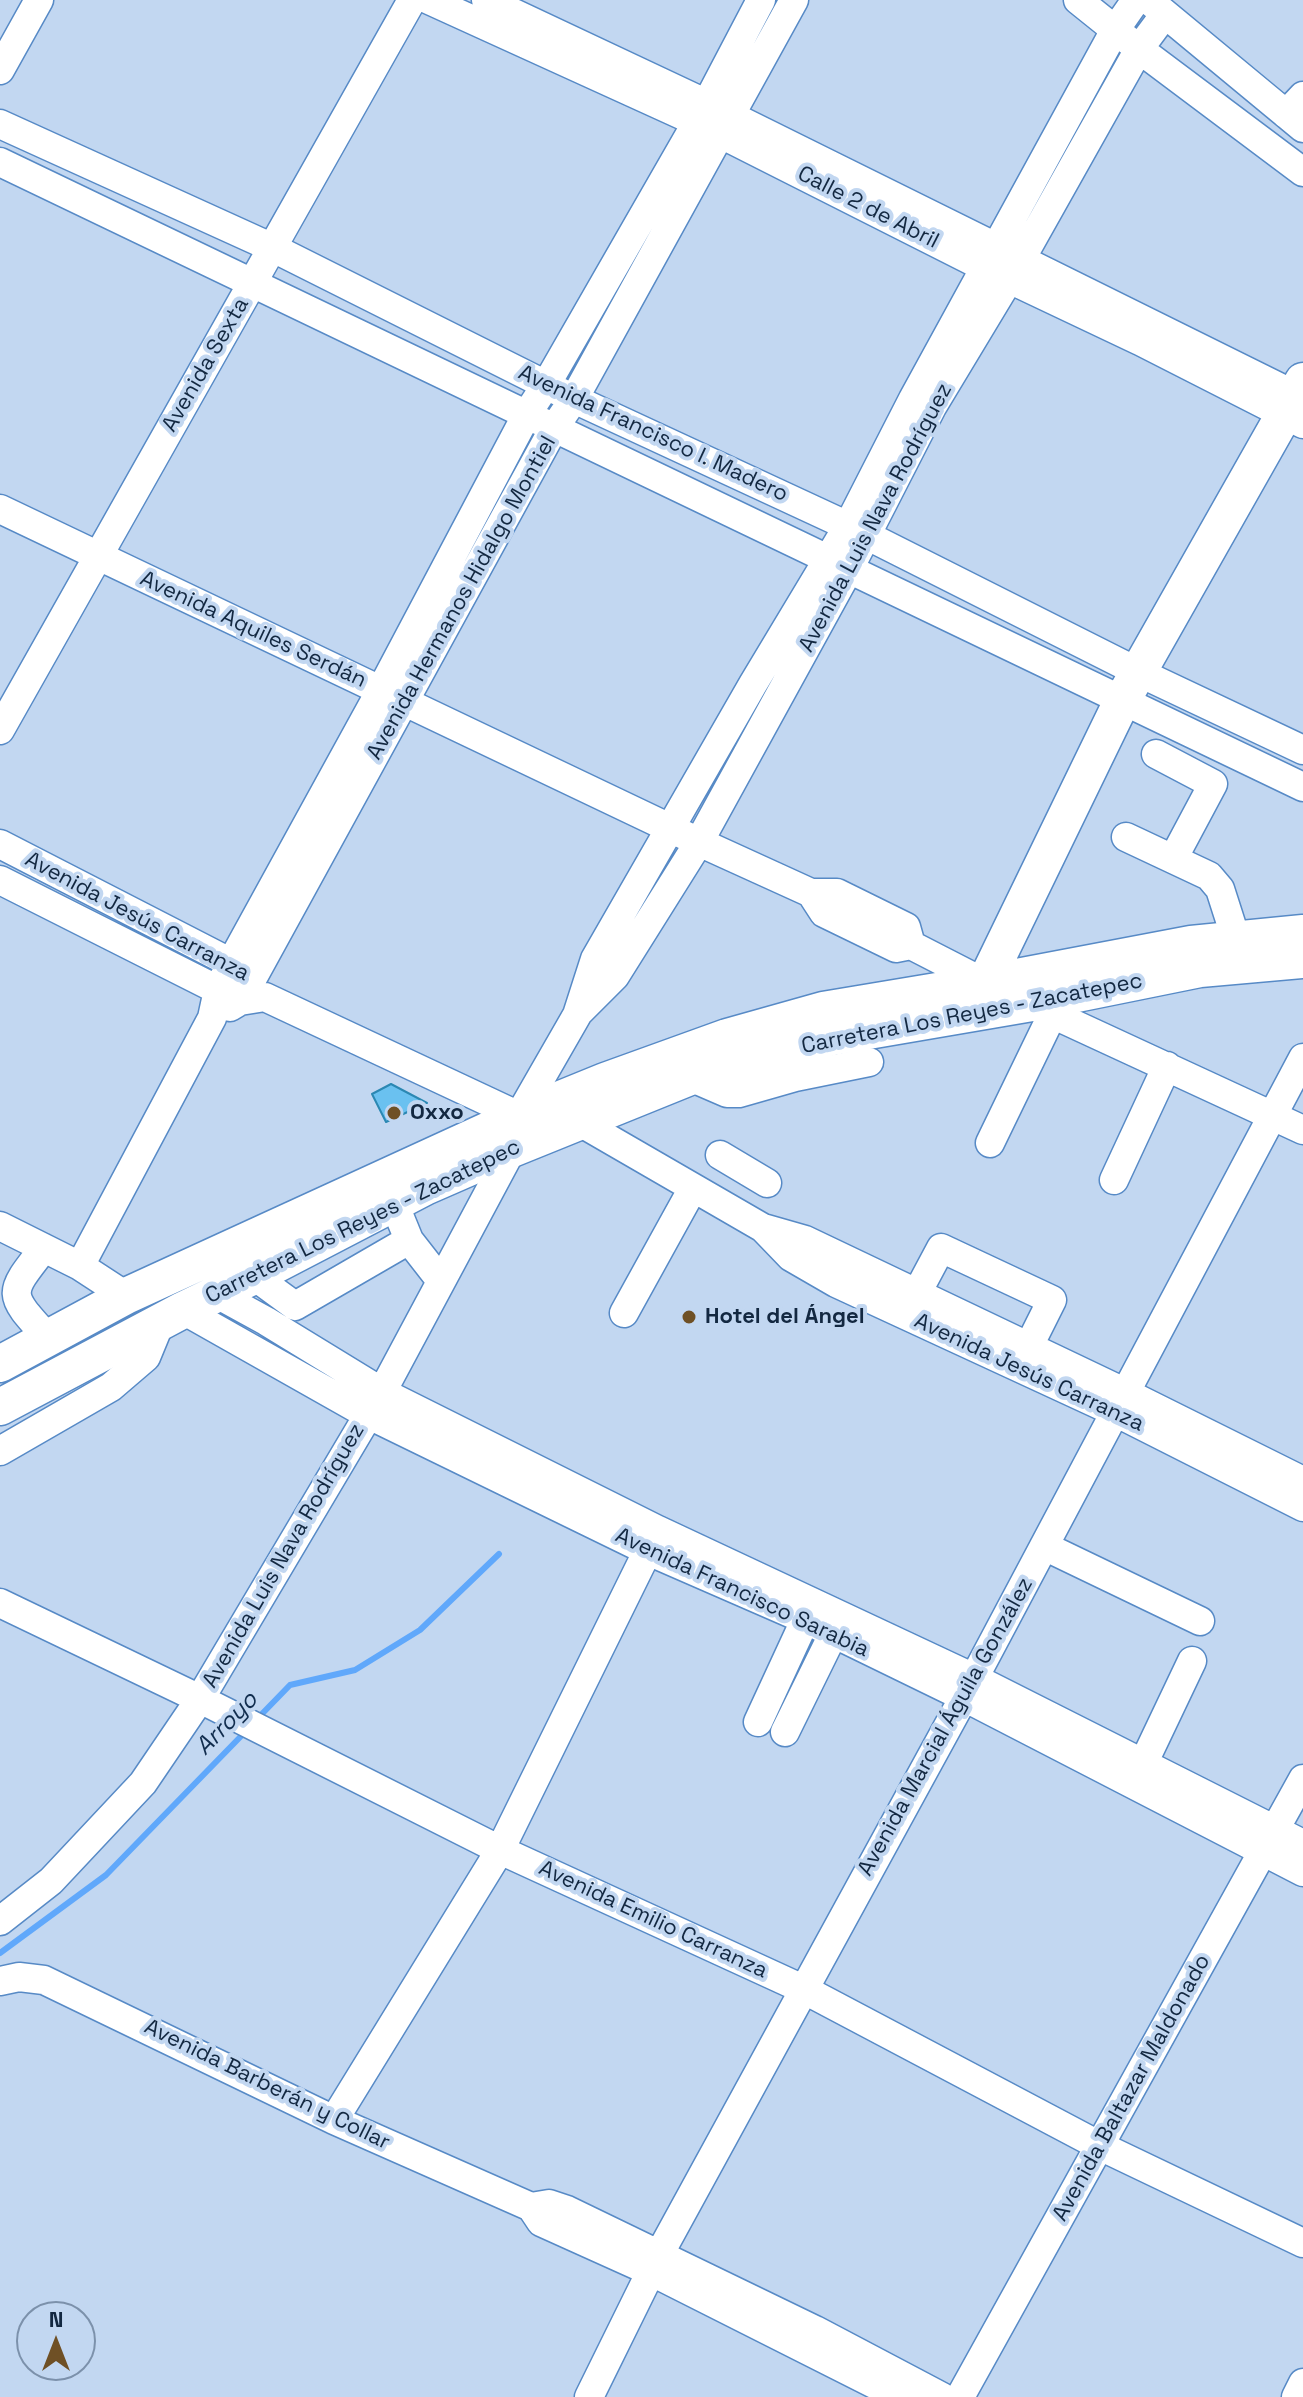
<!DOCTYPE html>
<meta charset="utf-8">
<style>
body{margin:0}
#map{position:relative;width:1303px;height:2397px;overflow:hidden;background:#c2d7f1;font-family:"Space Grotesk",sans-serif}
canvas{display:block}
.north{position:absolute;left:16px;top:2301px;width:80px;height:80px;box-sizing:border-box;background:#c2d7f1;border:2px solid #7c91ab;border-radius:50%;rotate:0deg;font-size:22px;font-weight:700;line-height:32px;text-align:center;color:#132841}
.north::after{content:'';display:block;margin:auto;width:28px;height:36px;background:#6f5025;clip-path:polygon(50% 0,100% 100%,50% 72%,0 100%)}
</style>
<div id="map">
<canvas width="1303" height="2397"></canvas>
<div class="north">N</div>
</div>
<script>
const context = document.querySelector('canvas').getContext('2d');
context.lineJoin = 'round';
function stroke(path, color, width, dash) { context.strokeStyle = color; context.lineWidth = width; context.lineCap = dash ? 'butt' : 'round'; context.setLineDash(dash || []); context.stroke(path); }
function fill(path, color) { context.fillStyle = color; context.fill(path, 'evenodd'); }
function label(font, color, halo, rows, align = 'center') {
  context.font = font + ' "Space Grotesk",sans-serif'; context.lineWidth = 8; context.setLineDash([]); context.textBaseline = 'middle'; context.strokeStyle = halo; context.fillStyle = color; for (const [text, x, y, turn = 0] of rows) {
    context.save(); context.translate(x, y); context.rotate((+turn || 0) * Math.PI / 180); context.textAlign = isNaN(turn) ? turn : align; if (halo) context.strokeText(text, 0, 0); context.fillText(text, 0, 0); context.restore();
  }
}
stroke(new Path2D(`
 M 257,1719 L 290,1685 L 355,1670 L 420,1630 L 499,1554
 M 0,1953 L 106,1875 L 247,1730`), '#60a8fb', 6);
const building = new Path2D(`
 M 391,1084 L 427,1103 L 386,1122 L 372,1094 Z`);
fill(building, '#6ac1f0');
stroke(building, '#2b88b3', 2);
const minor = new Path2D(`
 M 429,0 L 697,122 L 986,268 L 1140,341 L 1303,424
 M 486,0 L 707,104 L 1303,399
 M 1078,0 L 1139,49 L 1303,172
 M 1152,3 L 1303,128
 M 0,70 L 39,0
 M 1286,114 L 1303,96
 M 0,124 L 273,248 L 574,399 L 848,526 L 1138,672 L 1303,750
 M 0,162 L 1303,787
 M 0,509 L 699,842 L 811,893 L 837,893 L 906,927 L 911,945
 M 0,730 L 412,0
 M 1156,754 L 1213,784 L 1173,859
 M 1126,837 L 1209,876 L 1220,889 L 1236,939
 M 0,844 L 245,970
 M 0,880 L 240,1001 L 265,997 L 519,1116 L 577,1015 L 595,959 L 753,684 L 848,526 L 913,399 L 1115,30 L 1136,0
 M 811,893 L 824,913 L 896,948 L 911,945 L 985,983 L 1303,1130
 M 230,1007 L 240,1001 L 554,428 L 574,399 L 794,0
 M 580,1011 L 615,976 L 699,842 L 849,569 L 932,407 L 1020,261 L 1139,49 L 1165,14
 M 690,1077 L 727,1093 L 739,1093 L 795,1077 L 869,1062
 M 578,1121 L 763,1228 L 805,1240 L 1126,1393 L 1303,1481
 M 990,1143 L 1053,1013
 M 720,1155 L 767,1183
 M 1114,1180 L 1167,1066
 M 0,1226 L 80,1266 L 126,1296
 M 764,1229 L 791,1257 L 836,1283 L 1115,1412 L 1303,1507
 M 409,1240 L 441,1281
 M 44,1248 C 7,1295 7,1293 48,1338
 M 80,1266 L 212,1018 L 218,990 L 231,963 L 381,690 L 527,414 L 546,385 L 697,122 L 761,0
 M 254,1276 L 295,1306 L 409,1240 L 394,1203
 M 215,1293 L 266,1321 L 382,1392 L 658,1530 L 974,1678 L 1303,1844
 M 917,1293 L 941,1248 L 1052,1300 L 1029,1346
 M 183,1310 L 367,1414 L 648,1551 L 804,1619 L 964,1697 L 1303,1872
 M 624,1313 L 693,1188
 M 0,1451 L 111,1387 L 146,1357 L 160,1323
 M 1044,1546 L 1200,1621
 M 0,1603 L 200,1699 L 500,1850 L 803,1989 L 1100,2146 L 1303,2243
 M 758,1722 L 813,1603
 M 785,1732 L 841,1618
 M 1143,1764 L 1192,1661
 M 0,1921 L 51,1881 L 143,1783 L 200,1699 L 382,1392 L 512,1149
 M 0,1981 L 19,1977 L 44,1980 L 334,2120 L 531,2207 L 541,2222 L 652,2272 L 900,2397
 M 334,2120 L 500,1850 L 655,1536
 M 531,2207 L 549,2204 L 567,2210 L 815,2330 L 942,2397
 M 589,2397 L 660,2253 L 964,1697 L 1303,1058
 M 960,2397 L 1303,1779
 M 1296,2397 L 1303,2383`);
const major = new Path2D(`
 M 985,983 L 1123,699 L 1303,381
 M 0,1364 L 126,1296 L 519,1116 L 605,1081 L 727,1037 L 823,1010 L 985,983 L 1191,944 L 1303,933
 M 0,1407 L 183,1310 L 254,1276 L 425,1187 L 512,1149 L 690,1077 L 833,1037 L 1032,1003 L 1200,969 L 1303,960`);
stroke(minor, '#578ac6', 31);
stroke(major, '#578ac6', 39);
stroke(minor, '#fff', 28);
stroke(major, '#fff', 36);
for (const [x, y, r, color] of [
 [394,1113,8,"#6f5025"],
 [689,1317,8,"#6f5025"]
]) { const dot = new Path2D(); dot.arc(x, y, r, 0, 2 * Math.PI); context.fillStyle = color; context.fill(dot); stroke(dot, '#c2d7f1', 3); }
label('22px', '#132841', '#c2d7f1', [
 ["Calle 2 de Abril",868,208,27],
 ["Avenida Sexta",206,365,-60],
 ["Avenida Francisco I. Madero",653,434,25],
 ["Avenida Luis Nava Rodríguez",876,518,-62],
 ["Avenida Hermanos Hidalgo Montiel",462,598,-61],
 ["Avenida Aquiles Serdán",253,630,25],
 ["Avenida Jesús Carranza",137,917,28],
 ["Carretera Los Reyes - Zacatepec",972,1014,-11],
 ["Carretera Los Reyes - Zacatepec",363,1222,-26],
 ["Avenida Jesús Carranza",1029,1373,25],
 ["Avenida Luis Nava Rodríguez",284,1556,-60],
 ["Avenida Francisco Sarabia",742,1593,25],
 ["Avenida Marcial Águila González",946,1727,-61],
 ["Avenida Emilio Carranza",653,1920,25],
 ["Avenida Barberán y Collar",267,2085,26],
 ["Avenida Baltazar Maldonado",1132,2088,-61]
]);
label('bold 22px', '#132841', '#c2d7f1', [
 ["Oxxo",410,1113],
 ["Hotel del Ángel",705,1317]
], 'left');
label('italic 24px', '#112d4e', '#c2d7f1', [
 ["Arroyo",227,1724,-46]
]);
</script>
